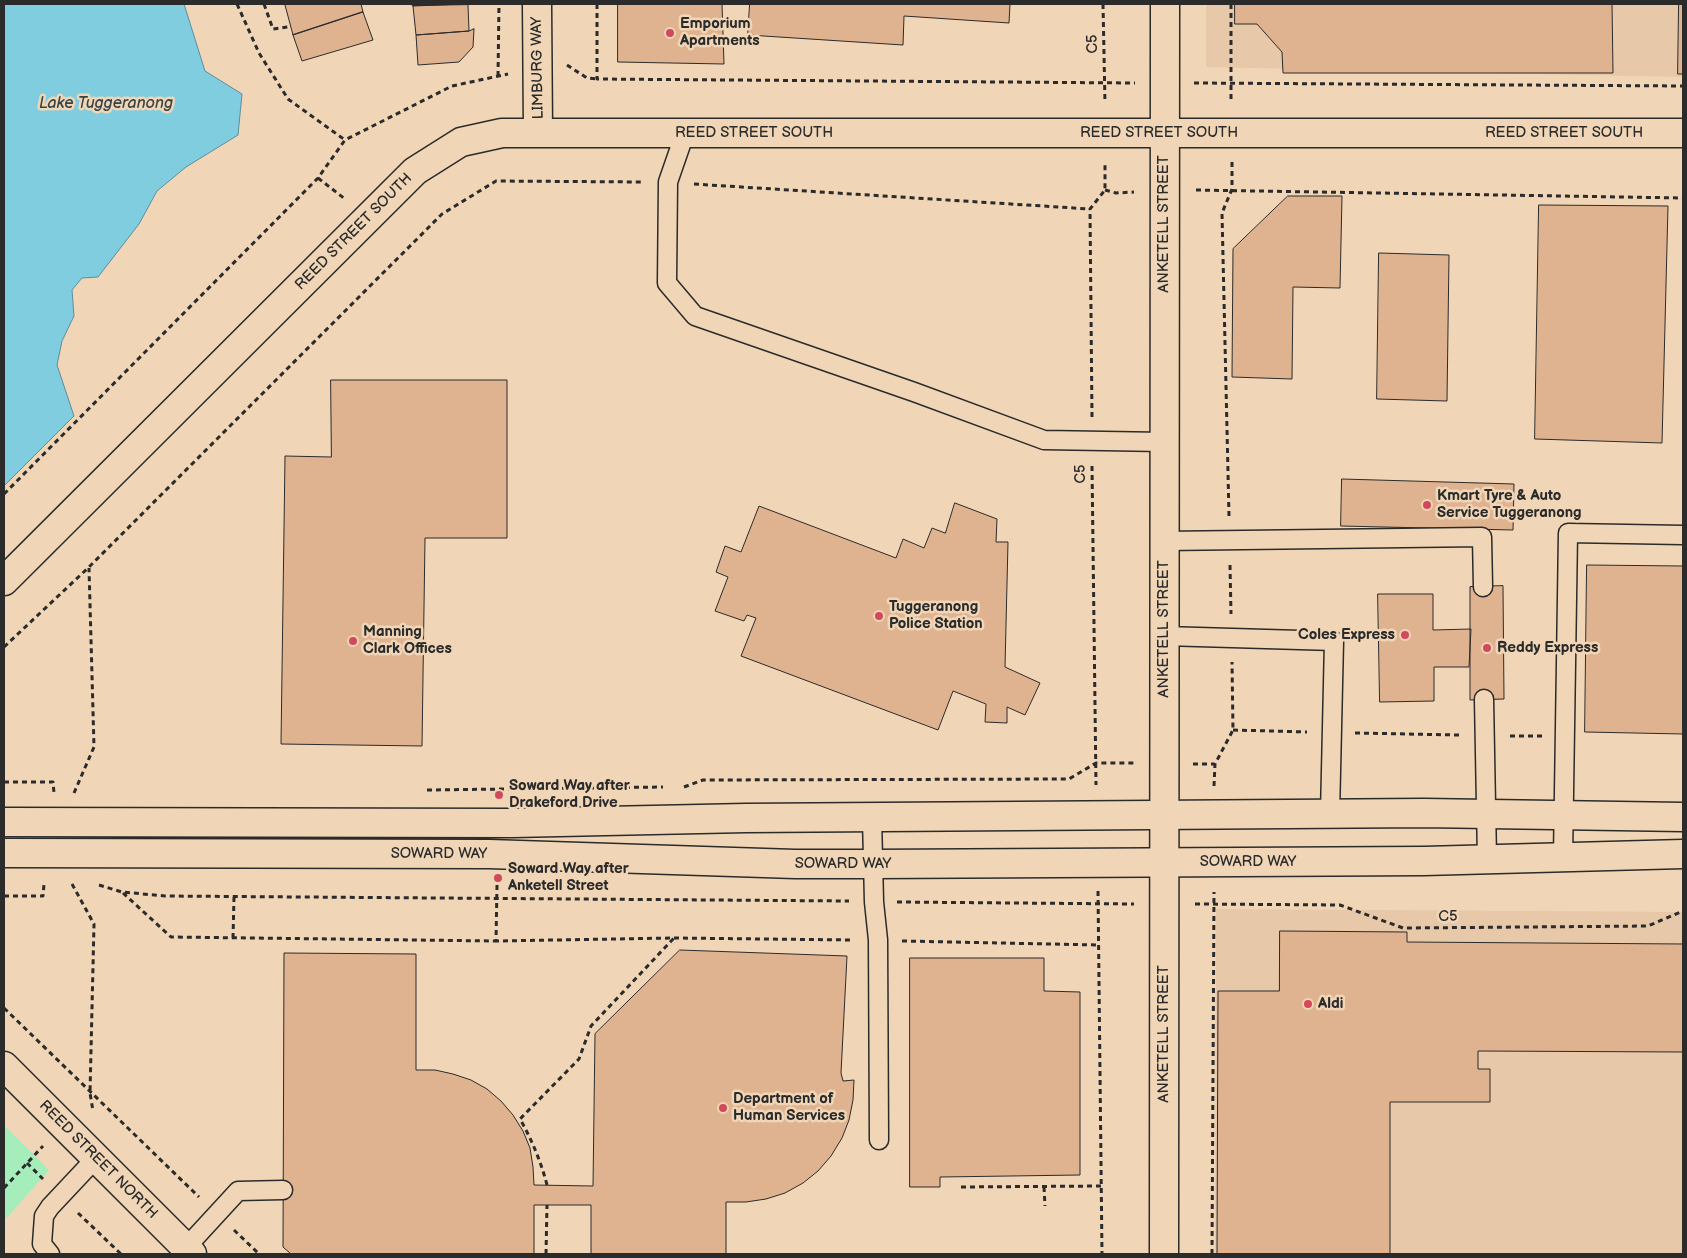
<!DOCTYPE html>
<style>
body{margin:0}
#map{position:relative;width:1687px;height:1258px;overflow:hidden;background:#f0d6b7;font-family:"Balsamiq Sans",sans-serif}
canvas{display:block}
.frame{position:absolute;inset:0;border:5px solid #2b2b2b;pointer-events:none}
</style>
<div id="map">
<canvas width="1687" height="1258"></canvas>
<div class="frame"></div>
</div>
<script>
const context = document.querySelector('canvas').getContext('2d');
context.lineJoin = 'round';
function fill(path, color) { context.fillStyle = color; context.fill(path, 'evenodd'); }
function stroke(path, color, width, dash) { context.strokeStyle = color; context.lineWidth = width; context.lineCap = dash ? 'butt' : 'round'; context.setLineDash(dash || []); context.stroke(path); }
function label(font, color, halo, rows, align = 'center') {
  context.font = font + ' "Balsamiq Sans",sans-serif'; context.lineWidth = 5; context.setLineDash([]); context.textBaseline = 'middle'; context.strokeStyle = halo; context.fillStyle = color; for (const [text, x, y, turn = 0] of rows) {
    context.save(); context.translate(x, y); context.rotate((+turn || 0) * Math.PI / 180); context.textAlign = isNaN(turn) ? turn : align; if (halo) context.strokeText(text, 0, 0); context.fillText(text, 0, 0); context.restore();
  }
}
fill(new Path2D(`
 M 1206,4 L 1683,4 L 1683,77 L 1206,67 Z
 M 1216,909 L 1683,912 L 1683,1254 L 1215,1254 Z`), '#e7c8a8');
fill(new Path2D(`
 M 4,1125 L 49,1170 L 4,1221 Z`), '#a5eebc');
const water = new Path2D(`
 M 4,4 L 184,4 L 205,71 L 242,94 L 238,135 L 186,167 L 157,191 L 139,224 L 98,277 L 82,278 L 72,290 L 74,316 L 62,341 L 57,365 L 74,416 L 4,486 Z`);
fill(water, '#81cde0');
stroke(water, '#5f8c98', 1);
const building = new Path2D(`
 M 289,4 L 361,4 L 363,12 L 293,35 L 285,5 Z
 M 412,4 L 463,4 L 413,6 Z
 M 618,4 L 722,4 L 724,64 L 618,62 Z
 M 750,4 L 1010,4 L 1009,23 L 904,16 L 903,45 L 748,35 Z
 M 1235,4 L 1612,4 L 1613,73 L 1283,73 L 1282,52 L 1257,24 L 1235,24 Z
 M 1679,4 L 1683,4 L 1683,74 L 1678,74 Z
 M 468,5 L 469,31 L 416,35 L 413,6 Z
 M 363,12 L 373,40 L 302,61 L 293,35 Z
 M 474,29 L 473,47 L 459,62 L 418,65 L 416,35 L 469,31 Z
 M 1288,196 L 1342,196 L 1340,288 L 1293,287 L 1292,379 L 1232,377 L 1233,249 Z
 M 1539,205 L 1668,206 L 1662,443 L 1535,439 Z
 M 1379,253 L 1449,255 L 1447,401 L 1377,399 Z
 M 331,380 L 507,380 L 507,538 L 425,538 L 422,746 L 281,744 L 285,456 L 331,457 Z
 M 1342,479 L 1514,484 L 1513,530 L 1341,526 Z
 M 955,503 L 997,519 L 996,542 L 1008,542 L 1005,667 L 1040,683 L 1025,715 L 1007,707 L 1007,723 L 985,722 L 986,704 L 953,691 L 938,730 L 741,656 L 756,618 L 747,615 L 744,621 L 715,611 L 728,577 L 716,572 L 725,546 L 741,552 L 759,506 L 896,558 L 903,539 L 924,548 L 932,528 L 945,533 Z
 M 1587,565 L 1683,566 L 1683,734 L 1585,732 Z
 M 1503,586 L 1504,699 L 1470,700 L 1470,587 Z
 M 1378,594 L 1433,594 L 1433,630 L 1471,629 L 1469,667 L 1434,667 L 1434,701 L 1380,702 Z
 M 1280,931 L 1407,932 L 1407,942 L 1683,944 L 1683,1052 L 1478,1051 L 1478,1069 L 1490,1069 L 1490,1102 L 1390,1102 L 1390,1254 L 1217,1254 L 1218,991 L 1279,991 Z
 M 680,950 L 847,956 L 841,1073 L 843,1081 L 854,1080 L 853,1100 L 849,1120 L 842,1138 L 831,1156 L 818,1171 L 803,1183 L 785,1193 L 766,1199 L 746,1202 L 726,1202 L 726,1254 L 591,1254 L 591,1205 L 534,1205 L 534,1254 L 291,1254 L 283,1247 L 284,953 L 416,954 L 416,1070 L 435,1070 L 453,1074 L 471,1080 L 487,1089 L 501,1101 L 513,1115 L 523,1131 L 530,1148 L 533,1167 L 534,1185 L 593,1186 L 595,1034 Z
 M 910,958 L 1044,958 L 1044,991 L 1080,992 L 1080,1175 L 940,1177 L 940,1187 L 910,1187 Z`);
fill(building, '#dfb290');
stroke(building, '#2b2b2b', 1);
const service = new Path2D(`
 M 685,133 L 668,182 L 667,283 L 695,316 L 914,392 L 1044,440 L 1164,442
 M 1164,541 L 1482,537 L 1483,587
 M 1164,636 L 1334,641 L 1330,814
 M 1484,699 L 1487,859
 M 872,817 L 874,902 L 878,940 L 879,1140
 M 1563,857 L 1568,533 L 1683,535
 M 50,1254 L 42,1244 L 44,1216 L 50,1207 L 96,1158
 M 180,1254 L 238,1191 L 283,1190`);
const minor = new Path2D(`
 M 537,4 L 538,133
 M 4,581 L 415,171 L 461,142 L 502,133 L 1683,133
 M 4,1066 L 192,1254`);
const tertiary = new Path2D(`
 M 1164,1254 L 1165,4`);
const primary = new Path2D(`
 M 4,822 L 512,823 L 746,818 L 1424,813 L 1683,817
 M 4,853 L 489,854 L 795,864 L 873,864 L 1424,861 L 1683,854`);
stroke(service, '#2b2b2b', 21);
stroke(minor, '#2b2b2b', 31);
stroke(tertiary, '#2b2b2b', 31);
stroke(primary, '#2b2b2b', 31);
stroke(new Path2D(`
 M 237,4 L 259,53 L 288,99 L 345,140
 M 264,4 L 273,29 L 288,27
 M 597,4 L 597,79 L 1135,83
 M 1103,4 L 1105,103
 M 1231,4 L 1231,103
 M 567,65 L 587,78 L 597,79
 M 498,76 L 499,4
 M 1194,83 L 1683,86
 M 318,178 L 345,199
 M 694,184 L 1090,209
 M 1105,190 L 1116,193 L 1134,192
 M 1196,190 L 1683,198
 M 1092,417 L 1090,209 L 1105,190 L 1105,162
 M 1092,466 L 1096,785
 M 4,494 L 318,178 L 345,140 L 452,86 L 508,74
 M 1229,516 L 1222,213 L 1232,189 L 1232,162
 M 1230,565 L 1231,614
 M 4,647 L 89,567 L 442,214 L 496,181 L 643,182
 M 1233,730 L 1307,732
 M 1355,733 L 1459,735
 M 1510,736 L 1542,736
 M 1193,764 L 1214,764
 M 4,782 L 53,782 L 54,793
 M 1214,786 L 1215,764 L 1233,730 L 1232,662
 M 684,787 L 703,780 L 1069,779 L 1096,763 L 1134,763
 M 427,790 L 663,787
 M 74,793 L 94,747 L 89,568
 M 72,884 L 94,924 L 90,1093 L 93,1111
 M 99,885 L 122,892 L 165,896 L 849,901
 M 497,885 L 496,941 L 674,938 L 853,940
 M 1098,891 L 1102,1254
 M 123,893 L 171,937 L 496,941
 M 4,896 L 43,896 L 44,884
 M 897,902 L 1134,904
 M 1195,904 L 1340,905 L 1403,928 L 1648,926 L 1683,911
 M 233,938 L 234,897
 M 902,941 L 1098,945
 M 4,1008 L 199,1197
 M 27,1163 L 43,1179
 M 547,1185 C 541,1162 532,1140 520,1119 L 579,1059 L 591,1026 L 674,938
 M 961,1187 L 1102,1186
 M 1044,1187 L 1045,1206
 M 4,1188 L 43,1146
 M 78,1213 L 121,1254
 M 234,1230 L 259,1254
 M 546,1254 L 547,1205
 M 1212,1254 L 1214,892`), '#2b2b2b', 3, [5, 4]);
stroke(service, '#f0d6b7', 18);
stroke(minor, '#f0d6b7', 28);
stroke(tertiary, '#f0d6b7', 28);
stroke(primary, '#f0d6b7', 28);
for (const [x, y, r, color] of [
 [670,33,5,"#d1495b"],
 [1427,505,5,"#d1495b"],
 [879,616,5,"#d1495b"],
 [1405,635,5,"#d1495b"],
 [353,641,5,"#d1495b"],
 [1487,648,5,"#d1495b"],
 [499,795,5,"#d1495b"],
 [498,878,5,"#d1495b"],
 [1308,1004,5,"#d1495b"],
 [723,1108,5,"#d1495b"]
]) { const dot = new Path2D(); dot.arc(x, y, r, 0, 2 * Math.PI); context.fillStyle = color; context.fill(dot); stroke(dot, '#f0d6b7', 2); }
label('bold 15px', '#2b2b2b', '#f0d6b7', [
 ["Emporium",680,24],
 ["Apartments",680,41],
 ["Kmart Tyre & Auto",1437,496],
 ["Service Tuggeranong",1437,513],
 ["Tuggeranong",889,607],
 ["Police Station",889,624],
 ["Manning",363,632],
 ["Clark Offices",363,649],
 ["Coles Express",1395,635,"right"],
 ["Reddy Express",1497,648],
 ["Soward Way after",509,786],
 ["Drakeford Drive",509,803],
 ["Soward Way after",508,869],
 ["Anketell Street",508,886],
 ["Aldi",1318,1004],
 ["Department of",733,1099],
 ["Human Services",733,1116]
], 'left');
label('15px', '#2b2b2b', '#f0d6b7', [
 ["C5",1093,44,-91],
 ["LIMBURG WAY",538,68,-91],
 ["REED STREET SOUTH",754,133],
 ["REED STREET SOUTH",1159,133],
 ["REED STREET SOUTH",1564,133],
 ["ANKETELL STREET",1164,224,-90],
 ["REED STREET SOUTH",354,232,-45],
 ["C5",1081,474,-91],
 ["ANKETELL STREET",1164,629,-90],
 ["SOWARD WAY",439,854],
 ["SOWARD WAY",1248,862],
 ["SOWARD WAY",843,864],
 ["C5",1448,917],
 ["ANKETELL STREET",1164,1034,-90],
 ["REED STREET NORTH",98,1160,45]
]);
label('italic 16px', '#384346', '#f0d6b7', [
 ["Lake Tuggeranong",106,104]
]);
</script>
